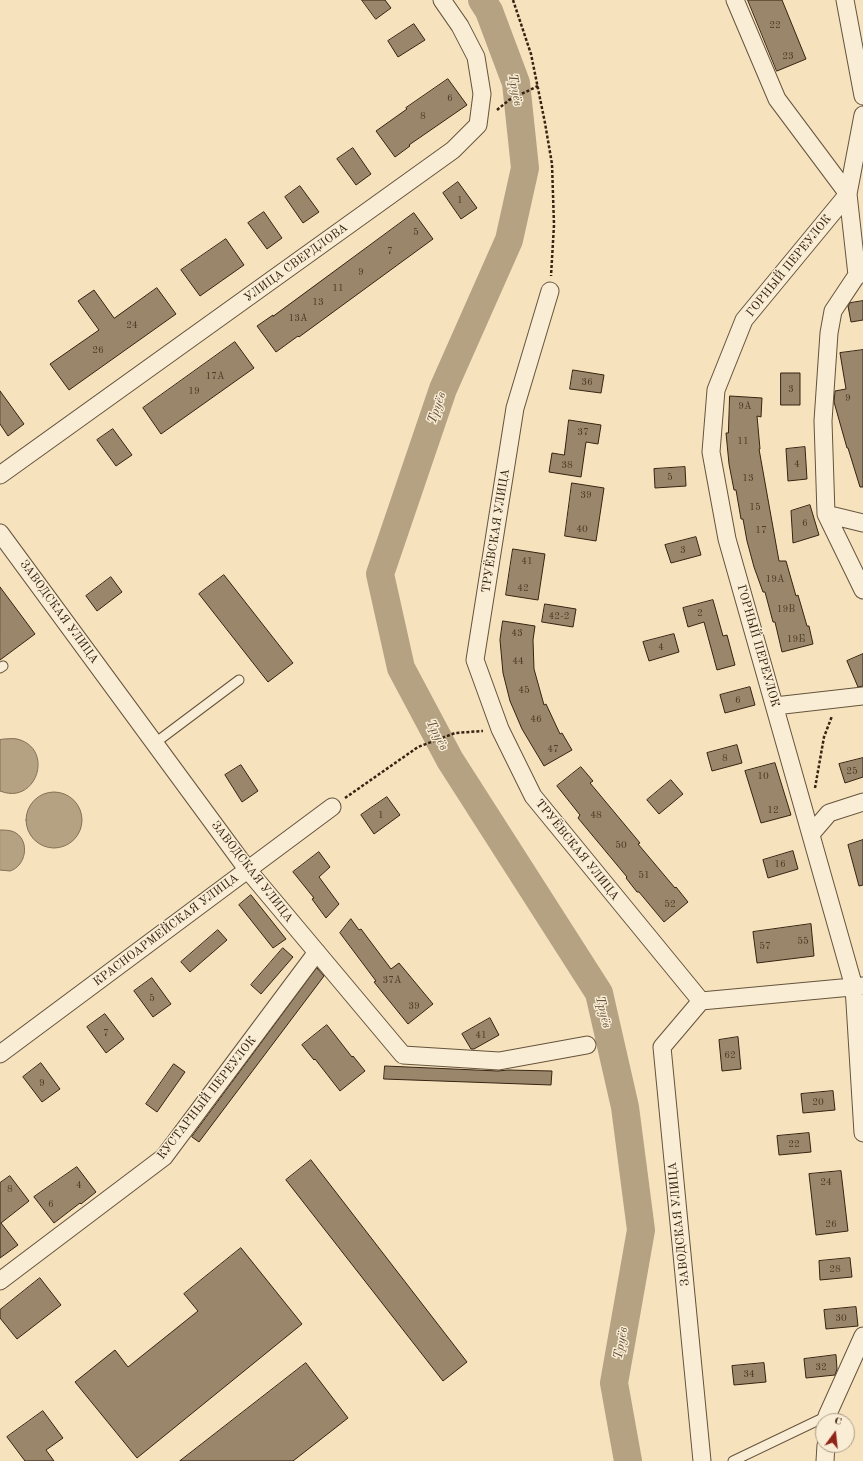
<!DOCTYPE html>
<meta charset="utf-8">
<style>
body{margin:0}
#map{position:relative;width:863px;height:1461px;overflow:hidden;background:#f6e3be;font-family:"Old Standard TT",serif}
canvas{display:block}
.north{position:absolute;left:815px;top:1413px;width:40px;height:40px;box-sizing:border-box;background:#f9edd5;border:1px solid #ab9c87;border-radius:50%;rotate:15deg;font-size:11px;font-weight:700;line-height:16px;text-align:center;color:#362311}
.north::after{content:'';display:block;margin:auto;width:14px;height:18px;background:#8f2418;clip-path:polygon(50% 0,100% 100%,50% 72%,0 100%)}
</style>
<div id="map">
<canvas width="863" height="1461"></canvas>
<div class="north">С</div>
</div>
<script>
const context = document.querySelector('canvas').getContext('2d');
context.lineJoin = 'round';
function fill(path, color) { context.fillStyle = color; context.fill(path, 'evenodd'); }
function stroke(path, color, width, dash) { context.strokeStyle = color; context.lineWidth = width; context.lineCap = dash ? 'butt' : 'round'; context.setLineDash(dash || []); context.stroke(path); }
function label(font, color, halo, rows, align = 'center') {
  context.font = font + ' "Old Standard TT",serif'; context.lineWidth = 3; context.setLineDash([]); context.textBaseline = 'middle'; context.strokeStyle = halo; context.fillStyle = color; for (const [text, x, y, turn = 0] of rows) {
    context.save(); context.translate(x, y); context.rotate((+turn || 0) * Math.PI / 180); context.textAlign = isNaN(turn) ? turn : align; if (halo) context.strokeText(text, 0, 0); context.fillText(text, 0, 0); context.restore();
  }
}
const water = new Path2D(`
 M 4,739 C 8,739 13,738 17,739 C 55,748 37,806 0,791 L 0,740 Z
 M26 820a28 28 0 1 1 56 0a28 28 0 1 1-56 0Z
 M 0,830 C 5,830 11,830 16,833 C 30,842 26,866 10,871 C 7,871 3,870 0,870 Z`);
fill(water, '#b5a283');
stroke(water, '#826f55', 1);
stroke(new Path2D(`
 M 482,0 L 489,11 L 516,83 L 525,168 L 509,240 L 443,389 L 380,574 L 401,668 L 450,760 L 599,993 L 625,1107 L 641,1230 L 614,1383 L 628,1461`), '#b5a283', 28);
const building = new Path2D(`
 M 362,0 L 385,0 L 391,8 L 376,19 Z
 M 748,0 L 782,0 L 806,59 L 777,71 Z
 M 414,24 L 425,40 L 398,57 L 388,41 Z
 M 448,79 L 467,105 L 409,145 L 410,146 L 395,157 L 376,131 L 407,109 L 406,108 Z
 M 353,148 L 371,174 L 356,185 L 337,159 Z
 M 458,182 L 477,208 L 461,219 L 443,193 Z
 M 300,186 L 319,212 L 303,223 L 285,197 Z
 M 264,212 L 282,238 L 267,249 L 248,223 Z
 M 414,213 L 433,239 L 299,337 L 298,336 L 276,352 L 257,326 L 273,315 L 273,316 Z
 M 226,239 L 244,265 L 200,296 L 181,270 Z
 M 157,288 L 176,314 L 69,390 L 50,364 L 99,330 L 78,301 L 94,290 L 114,318 Z
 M 863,301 L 863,320 L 851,322 L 848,306 L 850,303 Z
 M 235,342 L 254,368 L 161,434 L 143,408 Z
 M 863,350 L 863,487 L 860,487 L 848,448 L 847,448 L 834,402 L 835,391 L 846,389 L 840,353 Z
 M 573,370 L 604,375 L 601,393 L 570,389 Z
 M 781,373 L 800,373 L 800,405 L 781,405 Z
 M 0,391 L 24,424 L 8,436 L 0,424 Z
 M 730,396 L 762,398 L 761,417 L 757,416 L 760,449 L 759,449 L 779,561 L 786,561 L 796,596 L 798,595 L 807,626 L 809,626 L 813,644 L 782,652 L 775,622 L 773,622 L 765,592 L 763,592 L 754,567 L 747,541 L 743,519 L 741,519 L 736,490 L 734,490 L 729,464 L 726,433 L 728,433 Z
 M 569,420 L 601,425 L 598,444 L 586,442 L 581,477 L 549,472 L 552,453 L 564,455 Z
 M 113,429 L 132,455 L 116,466 L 97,440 Z
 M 805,447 L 807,479 L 788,481 L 786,449 Z
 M 685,467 L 686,486 L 655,488 L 654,469 Z
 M 572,483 L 604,488 L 596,541 L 565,536 Z
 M 810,505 L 819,535 L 793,543 L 791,511 Z
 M 696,537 L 701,555 L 671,563 L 665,545 Z
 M 513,549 L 545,554 L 538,600 L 506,595 Z
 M 224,575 L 293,663 L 268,682 L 199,594 Z
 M 111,577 L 122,592 L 97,611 L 86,596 Z
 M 0,587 L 35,634 L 0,660 Z
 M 713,600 L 723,636 L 727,635 L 735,665 L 717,670 L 704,622 L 688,627 L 683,608 Z
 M 545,604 L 576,609 L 573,627 L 542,622 Z
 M 503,621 L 535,626 L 533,640 L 534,669 L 544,705 L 546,704 L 560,734 L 562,733 L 572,750 L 544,766 L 522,729 L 510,701 L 503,673 L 500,640 Z
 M 674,634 L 679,652 L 649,661 L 643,642 Z
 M 863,654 L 863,686 L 858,687 L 847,661 Z
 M 750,687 L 755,705 L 725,713 L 720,695 Z
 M 737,745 L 742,763 L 712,771 L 707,753 Z
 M 863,758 L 863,777 L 845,783 L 839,764 Z
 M 775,763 L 791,815 L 761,823 L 745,771 Z
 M 241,765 L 258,791 L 242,802 L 225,775 Z
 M 581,767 L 593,781 L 590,783 L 640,843 L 638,844 L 675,888 L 676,887 L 688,902 L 664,922 L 639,892 L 637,892 L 626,878 L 627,877 L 578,818 L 580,815 L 557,786 Z
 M 671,780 L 683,794 L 659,814 L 647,800 Z
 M 387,797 L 400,815 L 374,834 L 361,815 Z
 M 863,840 L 863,885 L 859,886 L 848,845 Z
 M 793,851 L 798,869 L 768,878 L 763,860 Z
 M 319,852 L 330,867 L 319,877 L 339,904 L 326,918 L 312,899 L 314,898 L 293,872 Z
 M 251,895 L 286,939 L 273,948 L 239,905 Z
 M 351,919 L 359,930 L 361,929 L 391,969 L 399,963 L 433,1004 L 408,1024 L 374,982 L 376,981 L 340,933 Z
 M 811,924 L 814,956 L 757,963 L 753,932 Z
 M 218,930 L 227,940 L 190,972 L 181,962 Z
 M 283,948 L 293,957 L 261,994 L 251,985 Z
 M 317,968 L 324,976 L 199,1142 L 192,1137 Z
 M 152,978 L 171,1004 L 153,1017 L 134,991 Z
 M 105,1014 L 124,1039 L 106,1053 L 87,1027 Z
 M 490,1018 L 499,1035 L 474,1049 L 471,1049 L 462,1034 Z
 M 327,1025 L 352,1057 L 353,1056 L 365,1071 L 340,1091 L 315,1059 L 314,1060 L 302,1045 Z
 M 738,1037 L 741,1069 L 722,1071 L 719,1040 Z
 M 41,1063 L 60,1089 L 42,1102 L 23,1077 Z
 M 174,1064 L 185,1072 L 157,1112 L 146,1104 Z
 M 385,1066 L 498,1071 L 508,1070 L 552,1071 L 551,1085 L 384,1079 Z
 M 833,1091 L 835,1110 L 803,1113 L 801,1094 Z
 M 809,1133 L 811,1152 L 779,1155 L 777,1136 Z
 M 311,1160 L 467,1362 L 443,1381 L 286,1180 Z
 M 77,1167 L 96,1192 L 81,1204 L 80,1203 L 54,1223 L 34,1197 Z
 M 841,1171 L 848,1231 L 816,1235 L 809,1174 Z
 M 10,1176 L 29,1201 L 1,1223 L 18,1245 L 0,1258 L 0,1183 Z
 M 241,1248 L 302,1324 L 137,1458 L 75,1382 L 115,1350 L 128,1367 L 198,1311 L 184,1294 Z
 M 850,1258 L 852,1277 L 820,1280 L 819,1261 Z
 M 40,1278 L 61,1305 L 17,1339 L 0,1318 L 0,1310 Z
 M 856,1307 L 858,1326 L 826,1329 L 824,1310 Z
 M 836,1355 L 837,1369 L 835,1375 L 806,1378 L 804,1359 Z
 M 306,1363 L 348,1418 L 293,1461 L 180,1461 Z
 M 764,1363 L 766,1382 L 734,1385 L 732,1366 Z
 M 43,1411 L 63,1438 L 46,1450 L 54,1461 L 25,1461 L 7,1437 Z`);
fill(building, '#9a876b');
stroke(building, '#362311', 1);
const lane = new Path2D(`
 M 0,668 L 3,666
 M 155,743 L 239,680
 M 733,1461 L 827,1416`);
const street = new Path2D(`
 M 735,0 L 777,99 L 848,194 L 863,115
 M 845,0 L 863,96
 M 848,194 L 744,320 L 716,390 L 711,452 L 727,539 L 854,987 L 863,1133
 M 848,194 L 857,275 L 863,274
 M 857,275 L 833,311 L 829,333 L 823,421 L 826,514 L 863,590
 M 550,291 L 515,408 L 475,660 L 500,729 L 533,796 L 701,1001
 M 0,475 L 453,150 L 478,125 L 482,94 L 476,57 L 460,26 L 442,0
 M 826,514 L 863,523
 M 0,533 L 247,869 L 403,1055 L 499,1061 L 587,1045
 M 775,706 L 863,696
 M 811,834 L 829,813 L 863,802
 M 701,1001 L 662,1047 L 702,1461
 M 701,1001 L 863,986
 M 0,1054 L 332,807
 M 0,1281 L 164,1157 L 317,952
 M 827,1421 L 827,1416 L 863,1336
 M 825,1461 L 826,1445`);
stroke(lane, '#66533c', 11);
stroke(street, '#66533c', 19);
stroke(new Path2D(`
 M 513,0 L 531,54 L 545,123 L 552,164 L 554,225 L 551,276
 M 497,110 L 509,100 L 538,86
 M 815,788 L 824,737 L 832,716
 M 345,798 L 418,747 L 455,733 L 483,731`), '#362311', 2.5, [3, 2]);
stroke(lane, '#f9edd5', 9);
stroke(street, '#f9edd5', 17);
label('10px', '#4f3c28', null, [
 ["22",775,25],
 ["23",788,56],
 ["6",450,98],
 ["8",423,116],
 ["1",460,200],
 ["5",416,232],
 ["7",390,251],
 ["9",361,272],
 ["11",338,288],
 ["13",318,302],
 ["13А",298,318],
 ["24",132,325],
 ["26",98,350],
 ["17А",215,376],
 ["36",587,382],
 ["3",791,389],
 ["19",194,391],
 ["9",848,398],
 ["9А",745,406],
 ["37",583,432],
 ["11",743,441],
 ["4",797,464],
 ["38",567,465],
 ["5",670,477],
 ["13",748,478],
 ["39",586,495],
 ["15",755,507],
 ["6",805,523],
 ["40",582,529],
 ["17",761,530],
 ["3",683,550],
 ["41",527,561],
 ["19А",775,579],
 ["42",523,588],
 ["19В",786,609],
 ["2",700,613],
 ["42-2",559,616],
 ["43",517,633],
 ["19Б",796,639],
 ["4",661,647],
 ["44",518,661],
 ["45",524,690],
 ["6",738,700],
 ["46",536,719],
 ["47",553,749],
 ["8",725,758],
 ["25",852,771],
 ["10",763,776],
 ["12",773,810],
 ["1",381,815],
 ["48",596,815],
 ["50",621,845],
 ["16",780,864],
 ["51",644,875],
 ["52",670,904],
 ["55",803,941],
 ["57",765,946],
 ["37А",392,980],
 ["5",152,998],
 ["39",414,1006],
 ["7",106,1033],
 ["41",481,1035],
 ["62",730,1055],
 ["9",42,1083],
 ["20",818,1102],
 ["22",794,1144],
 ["24",826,1182],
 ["4",79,1185],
 ["8",10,1189],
 ["6",51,1204],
 ["26",831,1224],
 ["28",835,1269],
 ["30",841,1318],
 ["32",821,1367],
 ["34",749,1374]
]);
label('12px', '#362311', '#f9edd5', [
 ["УЛИЦА СВЕРДЛОВА",296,263,-36],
 ["ГОРНЫЙ ПЕРЕУЛОК",789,266,-51],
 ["ТРУЁВСКАЯ УЛИЦА",496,531,-81],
 ["ЗАВОДСКАЯ УЛИЦА",59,612,54],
 ["ГОРНЫЙ ПЕРЕУЛОК",758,646,74],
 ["ТРУЁВСКАЯ УЛИЦА",577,850,51],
 ["ЗАВОДСКАЯ УЛИЦА",252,872,52],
 ["КРАСНОАРМЕЙСКАЯ УЛИЦА",166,930,-37],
 ["КУСТАРНЫЙ ПЕРЕУЛОК",207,1098,-52],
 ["ЗАВОДСКАЯ УЛИЦА",679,1224,-96]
]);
label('italic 13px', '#624f39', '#f9edd5', [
 ["Труёв",515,90,79],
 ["Труёв",437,408,-71],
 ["Труёв",437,735,62],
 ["Труёв",603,1012,76],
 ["Труёв",621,1343,-80]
]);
</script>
